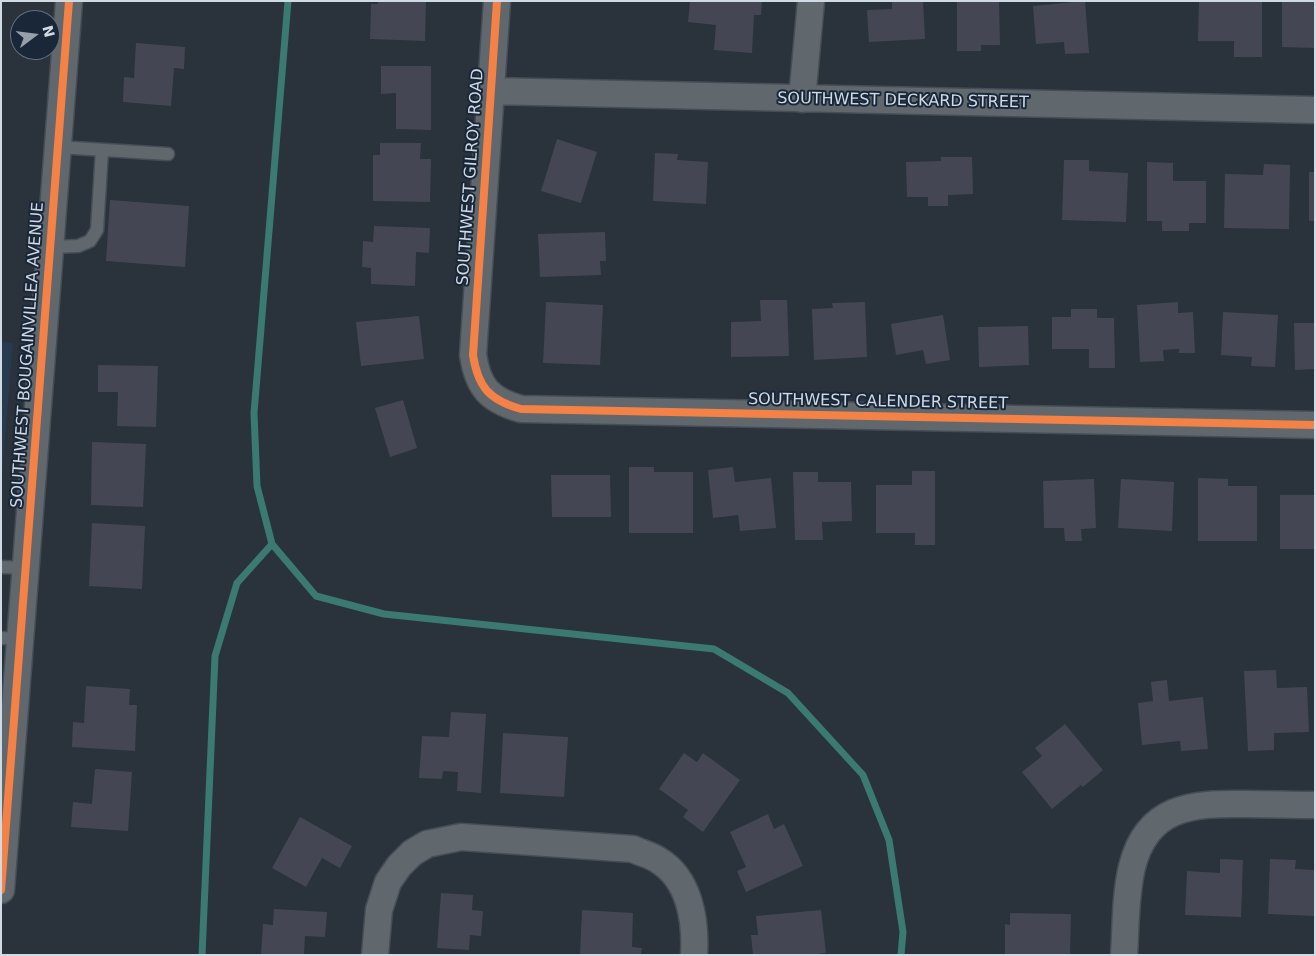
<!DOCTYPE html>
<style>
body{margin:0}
#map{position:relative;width:1316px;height:956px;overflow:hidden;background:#2a323b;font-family:"DejaVu Sans",sans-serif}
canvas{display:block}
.frame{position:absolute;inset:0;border:2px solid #d0dae5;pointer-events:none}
.north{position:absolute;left:10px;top:10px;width:50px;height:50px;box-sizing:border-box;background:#192739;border:1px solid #626f7e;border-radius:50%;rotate:75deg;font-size:14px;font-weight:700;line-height:20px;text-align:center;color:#d0dae5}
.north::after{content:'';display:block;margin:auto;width:18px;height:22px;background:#969faa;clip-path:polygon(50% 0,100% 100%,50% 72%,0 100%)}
</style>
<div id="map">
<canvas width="1316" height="956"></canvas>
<div class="frame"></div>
<div class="north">N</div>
</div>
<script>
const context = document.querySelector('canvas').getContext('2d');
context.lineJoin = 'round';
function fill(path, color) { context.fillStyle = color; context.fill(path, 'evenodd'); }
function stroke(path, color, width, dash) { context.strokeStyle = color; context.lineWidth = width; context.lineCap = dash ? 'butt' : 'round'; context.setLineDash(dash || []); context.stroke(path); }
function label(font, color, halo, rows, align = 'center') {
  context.font = font + ' "DejaVu Sans",sans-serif'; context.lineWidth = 4; context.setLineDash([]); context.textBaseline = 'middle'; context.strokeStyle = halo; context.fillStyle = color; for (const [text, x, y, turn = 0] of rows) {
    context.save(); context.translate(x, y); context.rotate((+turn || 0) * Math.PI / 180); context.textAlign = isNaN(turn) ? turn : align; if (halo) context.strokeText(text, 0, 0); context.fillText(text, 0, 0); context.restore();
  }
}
fill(new Path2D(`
 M 1,342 L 13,343 L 1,487 Z`), '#273a4f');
stroke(new Path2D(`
 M 288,1 L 254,413 L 257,486 L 272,544 L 316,596 L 384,614 L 714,649 L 788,693 L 863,775 L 889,840 L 903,932 L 901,955
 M 202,955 L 215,656 L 237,583 L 272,544`), '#3b7973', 7);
fill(new Path2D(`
 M 378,1 L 426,1 L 425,41 L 370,39 L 371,4 L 378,4 Z
 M 690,1 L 762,1 L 761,15 L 754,15 L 752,53 L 714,50 L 716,25 L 688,22 Z
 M 892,1 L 923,1 L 925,39 L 869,42 L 867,10 L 892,9 Z
 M 957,1 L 999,1 L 1000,45 L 981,45 L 981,51 L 957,51 Z
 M 1085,1 L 1089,53 L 1065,54 L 1064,42 L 1036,44 L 1033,6 Z
 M 1199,1 L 1262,1 L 1262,57 L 1234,57 L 1234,41 L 1198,41 Z
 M 1282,1 L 1315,1 L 1315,48 L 1282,47 Z
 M 136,43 L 185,47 L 184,69 L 174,68 L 171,106 L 123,102 L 124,77 L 134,78 Z
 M 381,66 L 431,66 L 431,130 L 396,129 L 396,93 L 381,94 Z
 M 557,139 L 597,152 L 581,203 L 541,191 Z
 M 380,143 L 421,143 L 420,159 L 431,159 L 430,202 L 373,201 L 373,155 L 380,155 Z
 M 655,153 L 678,154 L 677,160 L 708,162 L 706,204 L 653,201 Z
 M 941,157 L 972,157 L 973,194 L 948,195 L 948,206 L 928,206 L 928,197 L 907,197 L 906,162 L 941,161 Z
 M 1064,160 L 1089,160 L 1089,171 L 1128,173 L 1126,222 L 1062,220 Z
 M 1147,162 L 1173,163 L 1173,181 L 1206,181 L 1206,223 L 1189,223 L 1189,231 L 1162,231 L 1162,221 L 1147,221 Z
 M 1264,164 L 1290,165 L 1289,229 L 1224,228 L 1225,174 L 1263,175 Z
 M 1309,172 L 1315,172 L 1315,221 L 1309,221 Z
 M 110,200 L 189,206 L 185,267 L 106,261 Z
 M 374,226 L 430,228 L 429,253 L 416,252 L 415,286 L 371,284 L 371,268 L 362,267 L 363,241 L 373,242 Z
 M 605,232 L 606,261 L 600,261 L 601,275 L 540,277 L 538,234 Z
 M 760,300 L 787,300 L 789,356 L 731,357 L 731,322 L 761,321 Z
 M 546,302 L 603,305 L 600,365 L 543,363 Z
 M 865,302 L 867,357 L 814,360 L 812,309 L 833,308 L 832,303 Z
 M 1178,302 L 1178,313 L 1193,312 L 1195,353 L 1179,353 L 1179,349 L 1163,350 L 1164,361 L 1140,362 L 1137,305 Z
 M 1071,309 L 1097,309 L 1097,318 L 1114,318 L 1115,368 L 1089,368 L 1089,349 L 1052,349 L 1052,317 L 1071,317 Z
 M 1223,312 L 1278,315 L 1275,367 L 1251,366 L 1252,357 L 1221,355 Z
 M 943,315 L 950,360 L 926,364 L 923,350 L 896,355 L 891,324 Z
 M 419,316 L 424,359 L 361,366 L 356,322 Z
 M 1294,323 L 1315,323 L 1315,369 L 1295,370 Z
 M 1028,326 L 1029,365 L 979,367 L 978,327 Z
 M 98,365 L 158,366 L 156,427 L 117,426 L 118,392 L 98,392 Z
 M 403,400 L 417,448 L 390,457 L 375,408 Z
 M 92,442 L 146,444 L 143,507 L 91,505 Z
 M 629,467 L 654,467 L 654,472 L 693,472 L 693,533 L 629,533 Z
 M 733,467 L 735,482 L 771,478 L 776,528 L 740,531 L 738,515 L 713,518 L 708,470 Z
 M 912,471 L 935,471 L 935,545 L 915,545 L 915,533 L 876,533 L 876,485 L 912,485 Z
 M 793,472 L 818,472 L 818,482 L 851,482 L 852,521 L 822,522 L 823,540 L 795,540 Z
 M 551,475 L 610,475 L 611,517 L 552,517 Z
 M 1198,478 L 1228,479 L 1228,486 L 1257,486 L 1257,541 L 1198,541 Z
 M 1094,479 L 1096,528 L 1081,529 L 1082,541 L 1065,541 L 1064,528 L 1044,528 L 1043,481 Z
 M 1121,479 L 1174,482 L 1172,531 L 1118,528 Z
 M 1280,495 L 1315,495 L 1315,549 L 1280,549 Z
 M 92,523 L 145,526 L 142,589 L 89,586 Z
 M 1276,670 L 1277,688 L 1307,687 L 1309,732 L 1274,733 L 1274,750 L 1248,751 L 1244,671 Z
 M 1167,680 L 1169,701 L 1203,697 L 1208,749 L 1181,751 L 1180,741 L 1142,745 L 1138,703 L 1153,701 L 1151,682 Z
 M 86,686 L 130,689 L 129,705 L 137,705 L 135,751 L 72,747 L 73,722 L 84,723 Z
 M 451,712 L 486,714 L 481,793 L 457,791 L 458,772 L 443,771 L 442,779 L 419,778 L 422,736 L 449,737 Z
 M 1065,724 L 1103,770 L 1083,787 L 1081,785 L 1052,809 L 1022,772 L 1042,756 L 1035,748 Z
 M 503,733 L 568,737 L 564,797 L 500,793 Z
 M 684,753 L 697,762 L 703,753 L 740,780 L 703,832 L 683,817 L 688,810 L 659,789 Z
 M 95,769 L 132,772 L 128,831 L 71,827 L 73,802 L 92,804 Z
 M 768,814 L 774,829 L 784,824 L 803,866 L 746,892 L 737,871 L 746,867 L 730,832 Z
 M 300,817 L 352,846 L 340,868 L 322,858 L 306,887 L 272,868 Z
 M 1220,859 L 1243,860 L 1241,917 L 1185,915 L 1187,871 L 1220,873 Z
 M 1270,859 L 1296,860 L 1295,869 L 1315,870 L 1315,916 L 1268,914 Z
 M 441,893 L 473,895 L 472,910 L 483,911 L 481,936 L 470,935 L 469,950 L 437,948 Z
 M 274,909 L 327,912 L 325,937 L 305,936 L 304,955 L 261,955 L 263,924 L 273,925 Z
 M 582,910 L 633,913 L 632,947 L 642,948 L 641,955 L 580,955 Z
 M 821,910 L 826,953 L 804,955 L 753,955 L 751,935 L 758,935 L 756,916 Z
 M 1010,913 L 1071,914 L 1070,955 L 1005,954 L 1005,924 L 1010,925 Z`), '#444753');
const lane = new Path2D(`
 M 58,147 L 168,154
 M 50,247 L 78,246 L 90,241 L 97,230 L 102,150
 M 1,567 L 26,568
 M 1,638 L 20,639`);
const street = new Path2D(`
 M 497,1 L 473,355 C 478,387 489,400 521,409 L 1315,425
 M 491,91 L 1315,110
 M 802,99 L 811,1
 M 1,890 L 69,1
 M 375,955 L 379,910 L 388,882 L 399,866 L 412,853 L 427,844 L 461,837 L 633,849 C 641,853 651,855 658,860 C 690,879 696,921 694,955
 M 1124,955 C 1126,926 1125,896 1132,867 C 1147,806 1192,803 1246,804 C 1269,804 1292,805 1315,805`);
stroke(lane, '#464d55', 15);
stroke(street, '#464d55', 29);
stroke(lane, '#60686d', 12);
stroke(street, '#60686d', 26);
stroke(new Path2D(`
 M 497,1 L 473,355 C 478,387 489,400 521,409 L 1315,425
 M 1,890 L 69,1`), '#f48246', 8);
label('16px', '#d0dae5', '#192739', [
 ["SOUTHWEST DECKARD STREET",903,101,1],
 ["SOUTHWEST GILROY ROAD",471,177,-86],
 ["SOUTHWEST BOUGAINVILLEA AVENUE",28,355,-86],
 ["SOUTHWEST CALENDER STREET",878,402,1]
]);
</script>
